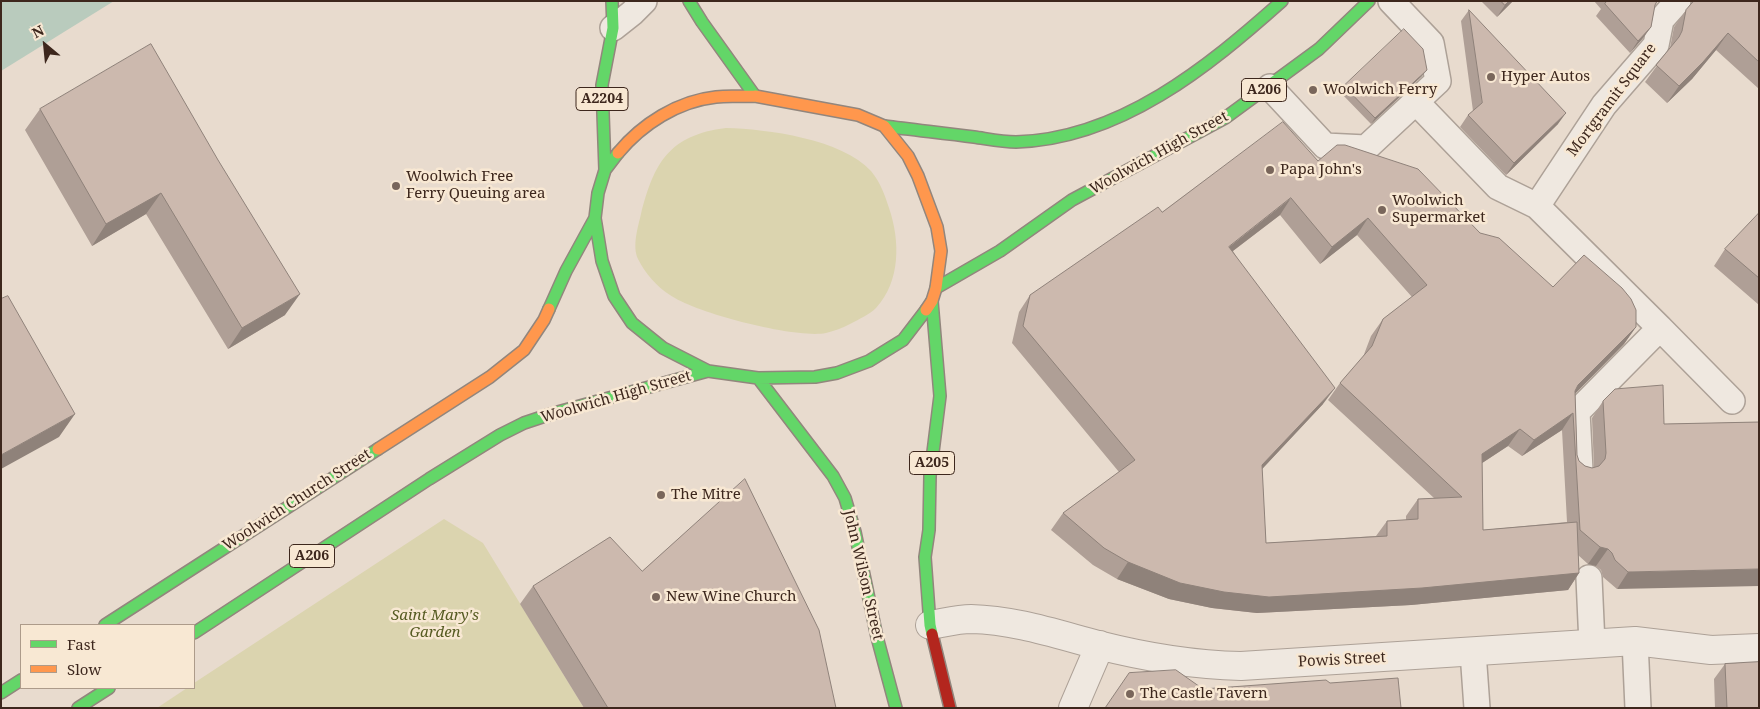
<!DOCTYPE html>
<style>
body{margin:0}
#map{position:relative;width:1760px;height:709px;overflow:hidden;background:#e8dbce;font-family:"Noto Serif",serif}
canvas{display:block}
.frame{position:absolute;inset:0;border:2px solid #3d271d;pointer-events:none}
.legend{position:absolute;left:20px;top:624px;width:175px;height:65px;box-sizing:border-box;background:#f8e8d3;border:1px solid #ad9b8a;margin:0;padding:6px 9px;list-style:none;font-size:15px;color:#3d271d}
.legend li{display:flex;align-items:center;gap:10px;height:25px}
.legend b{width:25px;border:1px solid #ad9b8a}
.north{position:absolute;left:20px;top:20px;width:50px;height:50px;-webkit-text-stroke:4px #f8e8d3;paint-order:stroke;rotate:332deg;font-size:14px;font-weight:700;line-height:20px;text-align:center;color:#3d271d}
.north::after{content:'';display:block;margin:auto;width:18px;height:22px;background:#3d271d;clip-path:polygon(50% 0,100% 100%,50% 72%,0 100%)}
</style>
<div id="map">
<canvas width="1760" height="709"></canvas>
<div class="frame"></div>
<ul class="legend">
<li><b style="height:6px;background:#63d668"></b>Fast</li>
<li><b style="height:6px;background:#ff974d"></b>Slow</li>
</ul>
<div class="north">N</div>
</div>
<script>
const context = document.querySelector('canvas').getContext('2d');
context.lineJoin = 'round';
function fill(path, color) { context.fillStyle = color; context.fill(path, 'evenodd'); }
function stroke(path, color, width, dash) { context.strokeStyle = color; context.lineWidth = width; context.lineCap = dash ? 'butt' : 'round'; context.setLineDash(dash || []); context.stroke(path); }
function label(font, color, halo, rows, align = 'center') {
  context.font = font + ' "Noto Serif",serif'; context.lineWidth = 5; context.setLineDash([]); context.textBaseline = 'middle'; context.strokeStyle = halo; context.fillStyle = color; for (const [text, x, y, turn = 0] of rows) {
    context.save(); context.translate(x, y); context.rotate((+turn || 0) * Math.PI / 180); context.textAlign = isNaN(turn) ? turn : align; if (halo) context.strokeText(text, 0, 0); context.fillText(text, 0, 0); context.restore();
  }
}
fill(new Path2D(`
 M 726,128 C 767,129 842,139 871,171 C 880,182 885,195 889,208 C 900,240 901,281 876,308 C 869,315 859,319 850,324 C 843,328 834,331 826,333 C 796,339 695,313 670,295 C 657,287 645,273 638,259 C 632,246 638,227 641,214 C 654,163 669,135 726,128 Z
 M 444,519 L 483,543 L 584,708 L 157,708 L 187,688 L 194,688 L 194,683 Z`), '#dbd4af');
fill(new Path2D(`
 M 1,1 L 114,1 L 1,71 Z`), '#b9cbbd');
const lane = new Path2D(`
 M 613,28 L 632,13 L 644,1
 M 1270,87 L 1325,146 L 1366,148 L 1438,81 L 1431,43 L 1391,1
 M 1416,102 L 1498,187 L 1537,206
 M 1660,328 L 1732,401
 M 1580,470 L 1577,412 L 1660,328 L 1537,206 L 1604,105 L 1656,45 L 1661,20 L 1678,1
 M 1589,578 L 1592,644
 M 1635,641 L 1638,708
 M 1473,652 L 1477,708`);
const street = new Path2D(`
 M 930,625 C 943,623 958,619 971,619 C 1015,620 1056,634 1098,645 C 1145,657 1193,665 1241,666 L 1635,641 L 1711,650 L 1759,648
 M 1073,708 L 1100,645`);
const fast = new Path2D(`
 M 689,1 L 702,22 L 755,96
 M 884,126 C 914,130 944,133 974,137 C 988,139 1002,142 1016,142 C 1120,139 1208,67 1282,1
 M 618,153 L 605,170 L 598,193 L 595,218 L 602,261 L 614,296 L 632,323 L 663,348 L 708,371 L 758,378 L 815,377 L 837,373 L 869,361 L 903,340 L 926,310
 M 605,170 L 602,85 L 613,28 L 612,1
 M 936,288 L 1000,251 L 1072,200 L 1225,118 L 1319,49 L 1369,1
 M 932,301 L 940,396 L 930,476 L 929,530 L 925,557 L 930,625 L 932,634
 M 549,309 L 566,271 L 595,218
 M 758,378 L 833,476 L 845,498 L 855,532 L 877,637 L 896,708
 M 105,625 L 378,449
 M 194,633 L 429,479 L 500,435 L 524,423 L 554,413 L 708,371
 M 1,693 L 21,680
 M 78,708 L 109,688`);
const slow = new Path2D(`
 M 755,96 L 858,115 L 884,126 L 908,156 L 918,176 L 937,227 L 941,251 L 936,288 L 932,301 L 926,310
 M 618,153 C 642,124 678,101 716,97 C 729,96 742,96 755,96
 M 378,449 L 490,377 L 524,350 L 544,320 L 549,309`);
const jam = new Path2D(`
 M 932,634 L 950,708`);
stroke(lane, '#ada197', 28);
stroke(street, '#ada197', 30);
stroke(fast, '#92867d', 14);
stroke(slow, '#92867d', 14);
stroke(jam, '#92867d', 14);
stroke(lane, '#efe8e0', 25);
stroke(street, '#efe8e0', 28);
stroke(fast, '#63d668', 11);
stroke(slow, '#ff974d', 11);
stroke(jam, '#b3261e', 11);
fill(new Path2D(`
 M 1481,1 L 1513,1 L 1497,17 Z
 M 1594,1 L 1658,1 L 1655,5 L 1651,27 L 1643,38 L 1630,53 L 1596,16 L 1601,9 Z
 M 1691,1 L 1759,1 L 1759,89 L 1716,50 L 1692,79 L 1667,103 L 1645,82 L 1670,48 L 1674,27 L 1686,10 L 1692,4 Z
 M 1469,10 L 1558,124 L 1506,175 L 1460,127 L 1468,115 L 1473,111 L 1461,21 Z
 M 151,44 L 285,315 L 228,349 L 146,214 L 92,246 L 25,130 L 40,109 Z
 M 1422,76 L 1371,124 L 1340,92 L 1344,86 Z
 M 1318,161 L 1480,233 L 1553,287 L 1636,327 L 1624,344 L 1575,393 L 1577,455 L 1579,461 L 1585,466 L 1592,468 L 1594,467 L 1592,418 L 1603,401 L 1664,424 L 1759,422 L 1617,589 L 1603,577 L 1601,570 L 1596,566 L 1588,564 L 1578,555 L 1579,573 L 1568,590 L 1411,605 L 1257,613 L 1212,608 L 1169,599 L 1117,579 L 1093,565 L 1051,530 L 1063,513 L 1119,472 L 1012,343 L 1019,312 L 1030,295 L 1162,212 ZM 1280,215 L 1320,264 L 1357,235 L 1412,297 L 1383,319 L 1371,336 L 1363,357 L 1340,383 L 1328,400 L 1434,498 L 1418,499 L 1406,516 L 1406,520 L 1387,521 L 1376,536 L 1266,543 L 1262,469 L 1323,404 L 1233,251 ZM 1562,430 L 1567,522 L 1483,530 L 1482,463 L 1508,446 L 1522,456 Z
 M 1759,213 L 1759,305 L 1714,266 L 1725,249 Z
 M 642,571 L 836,708 L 584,708 L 520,604 L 533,586 Z
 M 1725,664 L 1759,708 L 1715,708 L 1714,679 Z`), '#af9f96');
fill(new Path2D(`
 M 1509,1 L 1513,1 L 1497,17 L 1505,5 Z
 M 1651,27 L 1643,38 L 1630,53 L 1638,41 Z
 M 1728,33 L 1716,50 L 1692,79 L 1667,103 L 1679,86 Z
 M 1427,70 L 1422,76 L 1371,124 L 1375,118 Z
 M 1566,113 L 1558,124 L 1506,175 L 1514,163 Z
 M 161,193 L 146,214 L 92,246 L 106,224 Z
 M 1291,198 L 1280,215 L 1217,263 L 1229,247 Z
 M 1368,218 L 1357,235 L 1320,264 L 1332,247 Z
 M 300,294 L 285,315 L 228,349 L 242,328 Z
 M 1636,327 L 1624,344 L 1567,402 L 1578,385 Z
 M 1335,388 L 1323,404 L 1250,482 L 1262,465 Z
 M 1573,413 L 1562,430 L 1522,456 L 1534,440 Z
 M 75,414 L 59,437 L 1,469 L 1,455 Z
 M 1520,429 L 1508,446 L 1470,471 L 1482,454 Z
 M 1600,547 L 1608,549 L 1596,566 L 1588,564 Z
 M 1128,562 L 1579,573 L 1568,590 L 1411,605 L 1257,613 L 1212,608 L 1169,599 L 1117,579 Z
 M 1759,569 L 1759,586 L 1617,589 L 1628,572 Z`), '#8f827a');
const building = new Path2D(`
 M 1501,1 L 1509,1 L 1505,5 Z
 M 1607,1 L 1657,1 L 1655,5 L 1651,27 L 1638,41 L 1605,4 Z
 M 1694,1 L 1759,1 L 1759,62 L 1728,33 L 1703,62 L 1679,86 L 1656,65 L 1679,37 L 1682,31 L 1686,10 Z
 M 1469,10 L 1566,113 L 1514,163 L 1468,115 L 1482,103 Z
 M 1404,29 L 1423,49 L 1427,70 L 1375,118 L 1344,86 Z
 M 151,44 L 218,160 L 300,294 L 242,328 L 161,193 L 106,224 L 40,109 Z
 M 1283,122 L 1318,161 L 1337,145 L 1345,145 L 1418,169 L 1480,233 L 1499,238 L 1553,287 L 1584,255 L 1622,288 L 1631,299 L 1636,310 L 1636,327 L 1578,385 L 1575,391 L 1577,455 L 1579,461 L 1585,466 L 1592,468 L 1599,466 L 1605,459 L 1606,453 L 1603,401 L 1615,389 L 1663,385 L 1664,424 L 1759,422 L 1759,569 L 1628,572 L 1615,560 L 1612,553 L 1608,549 L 1600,547 L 1580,530 L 1573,413 L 1534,440 L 1520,429 L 1482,454 L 1483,530 L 1577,522 L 1579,573 L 1422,588 L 1269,597 L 1224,592 L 1180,583 L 1128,562 L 1104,548 L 1063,513 L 1135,460 L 1023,326 L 1030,295 L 1158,207 L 1162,212 ZM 1291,198 L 1332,247 L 1368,218 L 1427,285 L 1383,319 L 1372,346 L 1340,383 L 1462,497 L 1418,499 L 1418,519 L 1387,521 L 1387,536 L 1266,543 L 1262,465 L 1335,388 L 1229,247 Z
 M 1759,213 L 1759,278 L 1725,249 Z
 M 8,296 L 75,414 L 1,455 L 1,299 Z
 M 745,479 L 819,630 L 836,708 L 608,708 L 533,586 L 610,537 L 642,571 Z
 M 1759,662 L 1759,708 L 1727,708 L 1725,664 Z
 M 1176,670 L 1203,689 L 1326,680 L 1330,683 L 1398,678 L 1401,708 L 1105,708 L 1129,673 Z`);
fill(building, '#ccb9ae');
stroke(building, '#8f827a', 1);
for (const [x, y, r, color] of [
 [1491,77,5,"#79665b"],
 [1313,90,5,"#79665b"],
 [1270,170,5,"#79665b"],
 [396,186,5,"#79665b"],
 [1382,210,5,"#79665b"],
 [661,495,5,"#79665b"],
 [656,597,5,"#79665b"],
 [1130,694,5,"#79665b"]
]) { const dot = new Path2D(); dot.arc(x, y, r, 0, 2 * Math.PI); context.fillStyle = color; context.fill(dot); stroke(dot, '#f8e8d3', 2); }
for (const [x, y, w] of [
 [1264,90,45],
 [602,99,52],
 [932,463,45],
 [312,556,45]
]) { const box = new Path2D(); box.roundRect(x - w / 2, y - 11.5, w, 23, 4); context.fillStyle = '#f8e8d3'; context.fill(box); stroke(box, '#3d271d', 1); }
label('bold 14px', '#3d271d', null, [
 ["A206",1264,90],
 ["A2204",602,99],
 ["A205",932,463],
 ["A206",312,556]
]);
label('15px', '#3d271d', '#f8e8d3', [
 ["Hyper Autos",1501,77],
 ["Woolwich Ferry",1323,90],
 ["Papa John's",1280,170],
 ["Woolwich Free",406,177],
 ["Ferry Queuing area",406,194],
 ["Woolwich",1392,201],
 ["Supermarket",1392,218],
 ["The Mitre",671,495],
 ["New Wine Church",666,597],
 ["The Castle Tavern",1140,694]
], 'left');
label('15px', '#3d271d', '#f8e8d3', [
 ["Mortgramit Square",1612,100,-53],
 ["Woolwich High Street",1159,153,-29],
 ["Woolwich High Street",616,397,-16],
 ["Woolwich Church Street",297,500,-33],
 ["John Wilson Street",863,575,77],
 ["Powis Street",1342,660,-3]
]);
label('italic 15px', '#565b22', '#f8e8d3', [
 ["Saint Mary's",435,616],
 ["Garden",435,633]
]);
</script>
